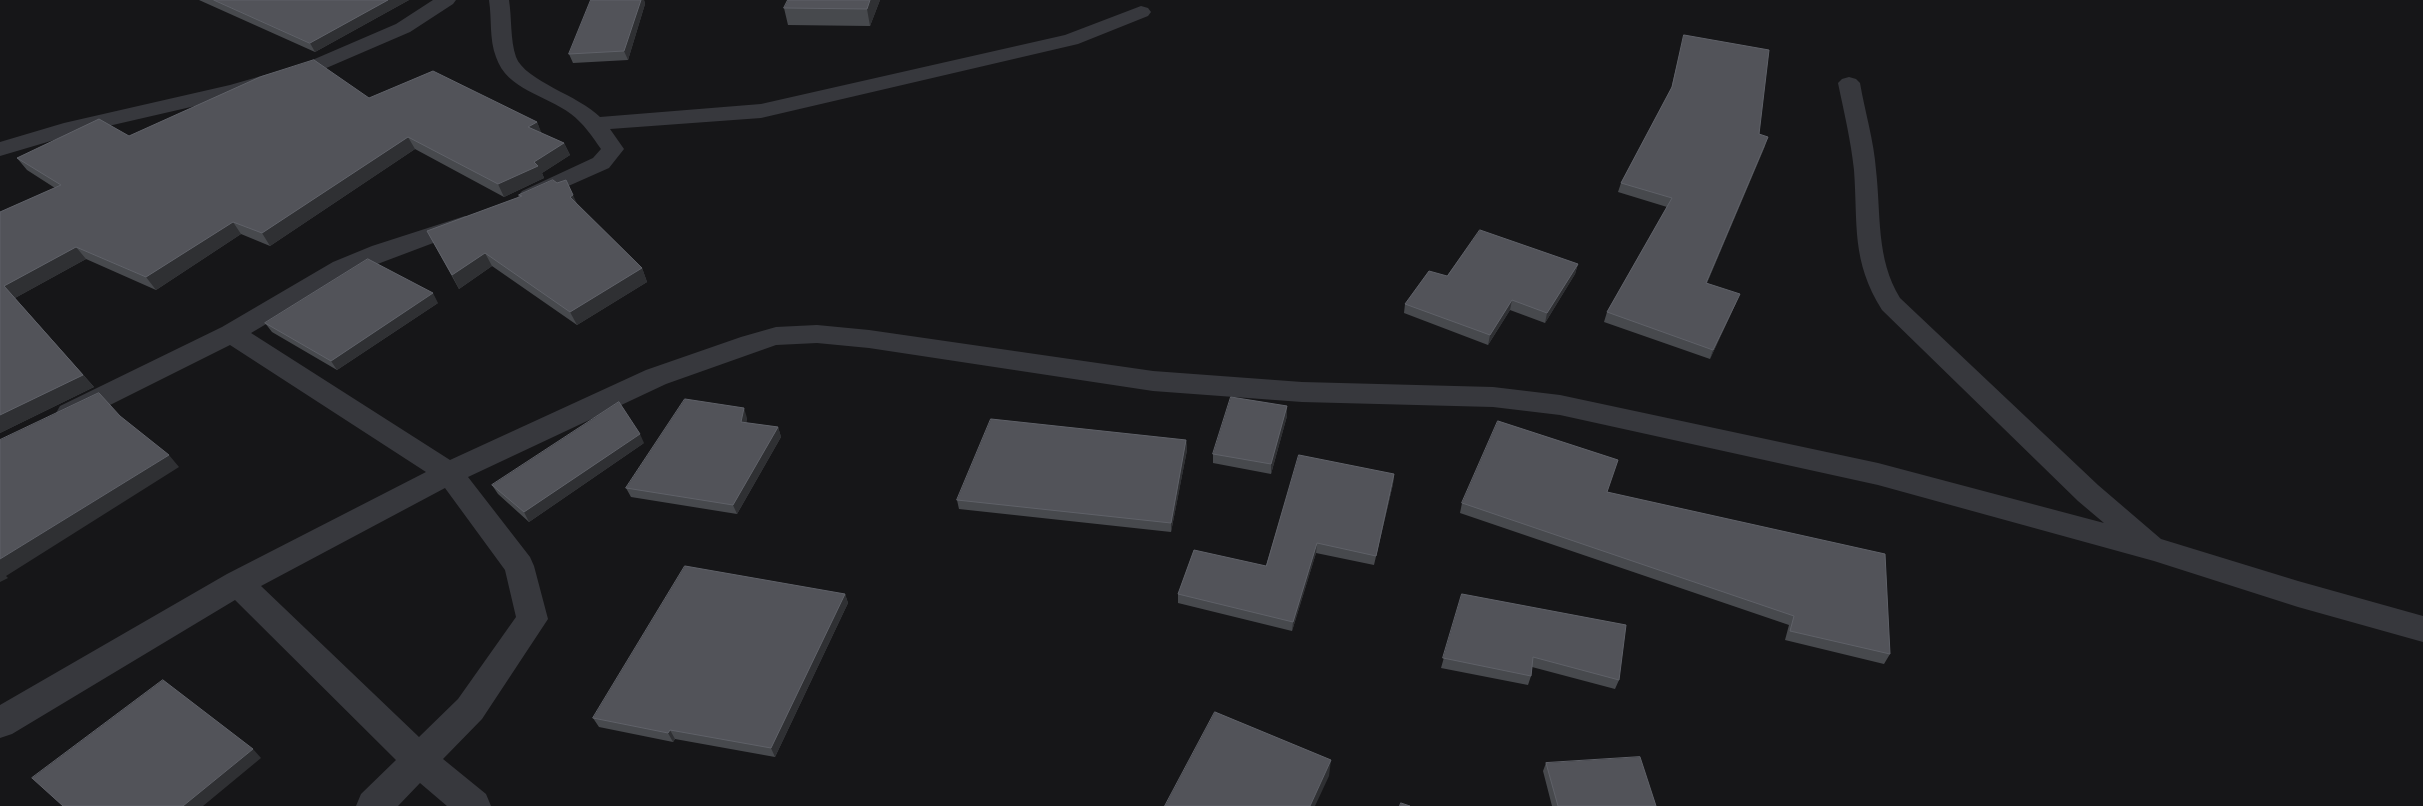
<!DOCTYPE html>
<style>
body{margin:0}
canvas{display:block;background:#161618}
</style>
<canvas width="2423" height="806"></canvas>
<script>
const context = document.querySelector('canvas').getContext('2d');
context.lineJoin = 'round';
function fill(path, color) { context.fillStyle = color; context.fill(path, 'evenodd'); }
function stroke(path, color, width, dash) { context.strokeStyle = color; context.lineWidth = width; context.lineCap = dash ? 'butt' : 'round'; context.setLineDash(dash || []); context.stroke(path); }
fill(new Path2D(`
 M 433,0 L 456,0 L 453,4 L 410,32 L 317,72 L 243,95 L 78,133 L 0,156 L 0,142 L 64,123 L 230,85 L 303,64 L 396,24 Z
 M 489,0 L 509,0 C 512,19 510,39 516,57 C 525,81 580,96 600,117 L 761,104 L 1065,35 L 1141,6 L 1148,8 L 1151,12 L 1148,16 L 1078,44 L 761,118 L 610,129 L 624,149 L 609,168 L 530,203 L 522,201 L 518,196 L 522,191 L 593,158 L 601,149 C 592,136 583,123 571,114 C 546,95 507,90 496,57 C 489,39 492,19 489,0 Z
 M 1849,77 L 1856,79 L 1860,83 C 1865,112 1874,141 1876,170 C 1881,214 1876,259 1900,298 L 2098,485 L 2161,539 L 2298,581 L 2423,616 L 2423,642 L 2298,607 L 2154,561 L 1878,485 L 1560,415 L 1493,407 L 1302,402 L 1153,391 L 869,348 L 817,343 L 776,345 L 666,384 L 468,477 L 530,557 L 534,566 L 548,619 L 482,719 L 443,759 L 486,794 L 491,806 L 447,806 L 420,783 L 398,806 L 356,806 L 361,794 L 396,760 L 235,600 L 12,734 L 0,738 L 0,705 L 227,574 L 426,472 L 230,345 L 80,420 L 70,423 L 60,420 L 56,413 L 60,406 L 222,327 L 333,262 L 372,246 L 465,216 L 473,218 L 477,223 L 473,228 L 351,274 L 251,333 L 450,460 L 646,370 L 741,337 L 776,327 L 817,325 L 869,330 L 1153,371 L 1302,382 L 1493,387 L 1560,395 L 1878,463 L 2104,523 L 2078,501 L 1882,310 C 1851,260 1858,225 1854,170 C 1851,141 1844,112 1838,83 L 1842,79 ZM 445,488 L 505,570 L 516,617 L 458,699 L 419,737 L 261,586 Z`), '#37383d');
fill(new Path2D(`
 M 199,0 L 409,0 L 315,52 Z
 M 591,0 L 644,0 L 645,4 L 628,60 L 573,63 L 569,54 Z
 M 880,0 L 870,26 L 788,25 L 784,8 Z
 M 1684,35 L 1759,134 L 1765,146 L 1707,283 L 1736,303 L 1710,359 L 1604,322 L 1607,312 L 1667,207 L 1618,192 L 1621,183 L 1671,89 Z
 M 369,98 L 537,122 L 541,133 L 564,143 L 570,155 L 542,173 L 544,178 L 504,197 L 415,149 L 270,246 L 241,234 L 156,290 L 86,259 L 15,298 L 94,387 L 0,433 L 0,212 L 55,188 L 27,170 L 17,158 L 129,136 Z
 M 519,195 L 577,204 L 642,268 L 647,282 L 577,325 L 492,266 L 459,289 L 427,231 L 520,197 Z
 M 1578,264 L 1575,274 L 1545,323 L 1510,310 L 1488,345 L 1404,313 L 1405,304 L 1447,276 Z
 M 438,303 L 337,370 L 272,332 L 265,323 Z
 M 1287,406 L 1287,416 L 1271,474 L 1213,463 L 1213,454 Z
 M 747,418 L 746,423 L 778,427 L 781,437 L 737,514 L 631,497 L 626,488 Z
 M 1186,440 L 1187,450 L 1171,532 L 959,509 L 957,500 Z
 M 644,443 L 529,522 L 498,494 L 492,485 Z
 M 1394,474 L 1393,484 L 1374,565 L 1316,553 L 1292,631 L 1178,603 L 1178,594 L 1266,566 Z
 M 1608,492 L 1890,654 L 1884,664 L 1785,640 L 1789,625 L 1460,513 L 1462,503 Z
 M 845,594 L 848,603 L 775,757 L 675,739 L 673,742 L 599,727 L 593,718 Z
 M 1462,594 L 1619,680 L 1615,689 L 1532,667 L 1531,676 L 1528,685 L 1441,668 Z
 M 1546,763 L 1656,806 L 1552,806 L 1543,771 Z`), '#47494d');
fill(new Path2D(`
 M 388,0 L 409,0 L 315,52 L 310,43 Z
 M 641,0 L 644,0 L 645,4 L 628,60 L 624,51 Z
 M 870,0 L 880,0 L 870,26 L 867,9 Z
 M 537,122 L 542,134 L 528,127 Z
 M 408,137 L 415,149 L 270,246 L 262,233 Z
 M 1768,137 L 1765,146 L 1703,292 L 1706,283 Z
 M 564,143 L 570,155 L 542,173 L 544,178 L 504,197 L 498,184 Z
 M 573,195 L 579,208 L 570,197 Z
 M 233,222 L 241,234 L 156,290 L 146,277 Z
 M 76,247 L 86,259 L 15,298 L 4,286 Z
 M 485,253 L 492,266 L 459,289 L 452,275 Z
 M 1578,264 L 1575,274 L 1545,323 L 1547,313 Z
 M 642,268 L 647,282 L 577,325 L 570,312 Z
 M 433,293 L 438,303 L 337,370 L 331,361 Z
 M 1740,294 L 1736,303 L 1710,359 L 1713,350 Z
 M 1512,300 L 1510,310 L 1488,345 L 1490,335 Z
 M 83,375 L 94,387 L 0,433 L 0,415 Z
 M 1287,406 L 1287,416 L 1271,474 L 1271,464 Z
 M 744,408 L 747,418 L 745,432 L 741,422 Z
 M 778,427 L 781,437 L 737,514 L 733,505 Z
 M 640,434 L 644,443 L 529,522 L 524,512 Z
 M 1186,440 L 1187,450 L 1171,532 L 1171,523 Z
 M 169,455 L 179,467 L 6,576 L 8,578 L 0,582 L 0,559 Z
 M 1394,474 L 1393,484 L 1374,565 L 1376,556 Z
 M 1317,543 L 1316,553 L 1292,631 L 1293,622 Z
 M 845,594 L 848,603 L 775,757 L 771,748 Z
 M 670,730 L 675,739 L 673,742 L 668,733 Z
 M 253,749 L 261,758 L 203,806 L 183,806 Z
 M 1331,760 L 1329,776 L 1315,806 L 1310,806 Z`), '#2f3033');
const building = new Path2D(`
 M 214,0 L 388,0 L 310,43 Z
 M 591,0 L 641,0 L 624,51 L 569,54 Z
 M 788,0 L 870,0 L 867,9 L 784,8 Z
 M 1684,35 L 1769,50 L 1759,134 L 1768,137 L 1706,283 L 1740,294 L 1713,350 L 1607,312 L 1672,198 L 1621,183 L 1672,87 Z
 M 314,60 L 369,98 L 433,71 L 537,122 L 528,127 L 564,143 L 534,162 L 538,166 L 498,184 L 408,137 L 262,233 L 233,222 L 146,277 L 76,247 L 4,286 L 83,375 L 0,415 L 0,212 L 61,185 L 17,158 L 99,119 L 129,136 L 260,77 Z
 M 553,180 L 557,183 L 566,180 L 573,195 L 570,197 L 642,268 L 570,312 L 485,253 L 452,275 L 427,231 L 522,196 L 519,195 Z
 M 1480,230 L 1578,264 L 1547,313 L 1512,300 L 1490,335 L 1405,304 L 1429,271 L 1447,276 Z
 M 368,259 L 433,293 L 331,361 L 265,323 Z
 M 99,393 L 120,416 L 169,455 L 0,559 L 0,440 Z
 M 1231,397 L 1287,406 L 1271,464 L 1213,454 Z
 M 685,399 L 744,408 L 741,422 L 778,427 L 733,505 L 626,488 Z
 M 619,402 L 640,434 L 524,512 L 492,485 Z
 M 991,419 L 1186,440 L 1171,523 L 957,500 Z
 M 1498,421 L 1618,460 L 1607,492 L 1885,554 L 1890,654 L 1790,631 L 1794,616 L 1462,503 Z
 M 1299,455 L 1394,474 L 1376,556 L 1317,543 L 1293,622 L 1178,594 L 1194,550 L 1266,566 Z
 M 685,566 L 845,594 L 771,748 L 670,730 L 668,733 L 593,718 Z
 M 1462,594 L 1626,625 L 1619,680 L 1533,657 L 1531,676 L 1443,658 Z
 M 163,680 L 253,749 L 183,806 L 63,806 L 32,778 Z
 M 1215,712 L 1331,760 L 1310,806 L 1165,806 Z
 M 1640,757 L 1656,806 L 1558,806 L 1546,763 Z
 M 1401,803 L 1410,806 L 1400,806 Z`);
fill(building, '#525359');
stroke(building, '#5f6168', 1);
</script>
